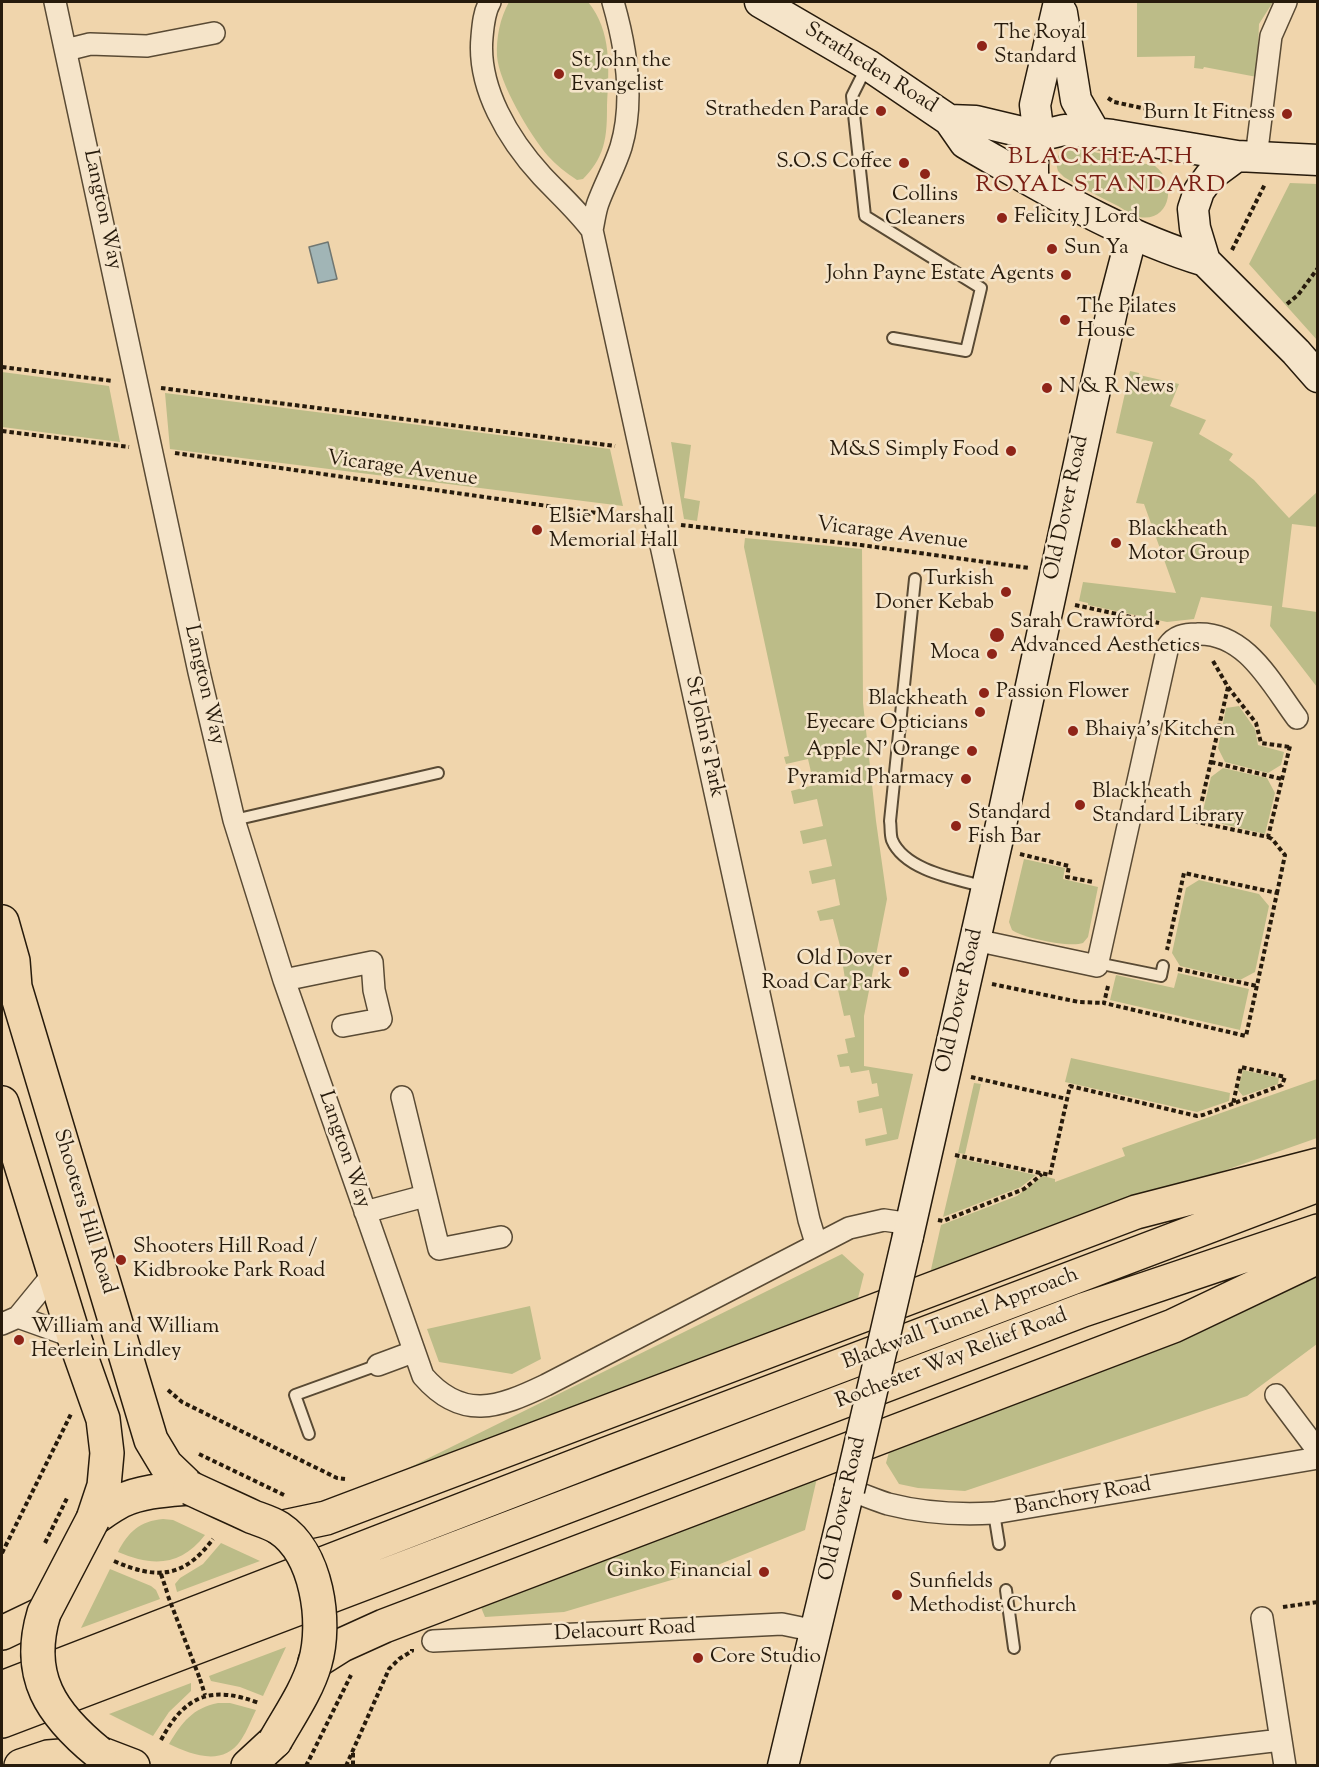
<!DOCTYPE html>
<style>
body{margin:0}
#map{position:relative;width:1319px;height:1767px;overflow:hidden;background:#f0d5ac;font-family:"Sorts Mill Goudy",serif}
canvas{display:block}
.frame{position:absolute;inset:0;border:3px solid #271b0c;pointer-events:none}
</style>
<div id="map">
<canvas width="1319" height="1767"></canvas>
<div class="frame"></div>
</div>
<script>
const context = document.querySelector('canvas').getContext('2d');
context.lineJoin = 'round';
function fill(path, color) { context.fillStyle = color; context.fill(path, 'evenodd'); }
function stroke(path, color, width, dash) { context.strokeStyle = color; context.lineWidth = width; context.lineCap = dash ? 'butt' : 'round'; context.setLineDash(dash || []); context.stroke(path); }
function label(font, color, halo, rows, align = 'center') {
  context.font = font + ' "Sorts Mill Goudy",serif'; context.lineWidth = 5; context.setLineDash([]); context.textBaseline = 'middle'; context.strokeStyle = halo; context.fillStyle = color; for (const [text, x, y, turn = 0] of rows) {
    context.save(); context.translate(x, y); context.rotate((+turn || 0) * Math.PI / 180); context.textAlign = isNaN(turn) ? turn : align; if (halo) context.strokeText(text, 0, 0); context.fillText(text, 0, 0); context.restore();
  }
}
fill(new Path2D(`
 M 509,2 L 588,2 C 612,31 609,69 607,105 C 607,119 607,134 603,147 C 599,160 592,170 583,179 L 577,180 C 566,173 556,165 548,156 C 530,135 499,83 497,56 C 496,38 500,18 509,2 Z
 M 1137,2 L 1273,2 L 1259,24 L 1257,77 L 1204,67 L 1203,69 L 1194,68 L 1195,56 L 1137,57 Z
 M 1072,147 L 1155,166 C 1178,183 1170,223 1139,217 C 1132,215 1125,210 1118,206 C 1100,197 1082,188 1064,177 L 1058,171 C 1054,158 1059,149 1072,147 Z
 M 1290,183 L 1317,184 L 1317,340 L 1249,264 Z
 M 1130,371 L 1139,373 L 1139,375 L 1179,384 L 1170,406 L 1206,420 L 1199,434 L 1233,454 L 1229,460 L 1254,480 L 1289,518 L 1317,492 L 1317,527 L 1292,524 L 1282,607 L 1317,612 L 1317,687 L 1270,626 L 1272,606 L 1201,597 L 1194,619 L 1167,622 L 1088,605 L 1088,603 L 1079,601 L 1083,582 L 1176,593 L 1144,504 L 1136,503 L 1153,442 L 1116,433 Z
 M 2,372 L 109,386 L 120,442 L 2,427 Z
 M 165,393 L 610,449 L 623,506 L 170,449 Z
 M 671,442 L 691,445 L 684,498 L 700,501 L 697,521 L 684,519 Z
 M 745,538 L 862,549 L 863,703 L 876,821 L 887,899 L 864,1016 L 864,1066 L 913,1074 L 898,1139 L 866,1146 L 865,1139 L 887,1134 L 882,1108 L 859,1113 L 857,1101 L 879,1096 L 877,1083 L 872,1084 L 869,1070 L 851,1073 L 849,1066 L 840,1067 L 837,1055 L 848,1053 L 845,1039 L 855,1037 L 850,1015 L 844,1016 L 836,981 L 845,979 L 843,966 L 845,965 L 833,919 L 820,921 L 817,911 L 840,905 L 835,879 L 812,884 L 809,871 L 832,866 L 826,839 L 803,844 L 800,831 L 823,826 L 817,799 L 794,804 L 791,791 L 814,785 L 808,759 L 786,764 L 784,757 L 789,756 L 744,547 Z
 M 1239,706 L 1255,729 L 1258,745 L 1284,752 L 1281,765 L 1268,773 L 1225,762 L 1218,748 L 1226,708 Z
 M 1223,768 L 1267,778 L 1275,793 L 1265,834 L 1201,819 L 1211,777 Z
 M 1024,859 L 1065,868 L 1063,879 L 1098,887 L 1088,937 L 1083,943 C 1070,948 1023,938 1012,930 L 1009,922 Z
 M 1199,880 L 1259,894 L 1269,906 L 1255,972 L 1240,980 L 1180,966 L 1172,953 L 1186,888 Z
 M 1178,973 L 1249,989 L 1240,1030 L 1110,1000 L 1116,975 L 1174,988 Z
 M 1071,1058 L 1230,1093 L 1229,1101 L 1197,1112 L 1065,1082 Z
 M 1243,1070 L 1279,1078 L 1278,1084 L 1243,1096 L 1238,1090 Z
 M 1317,1079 L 1317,1138 L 930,1274 L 941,1225 L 1017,1196 L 1043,1176 L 1055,1179 L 1055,1182 L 1125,1156 L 1122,1148 Z
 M 974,1083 L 981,1084 L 965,1154 L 958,1153 Z
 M 957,1158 L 1036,1175 L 1021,1187 L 943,1217 Z
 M 842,1254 L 864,1274 L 857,1302 L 362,1491 Z
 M 1317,1277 L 1317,1344 L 1247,1396 L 965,1491 L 918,1488 L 899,1484 L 886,1463 L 889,1452 Z
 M 530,1306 L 541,1359 L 512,1374 L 439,1362 L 427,1329 Z
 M 817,1478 L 805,1530 L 705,1570 L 564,1612 L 485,1617 L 480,1605 Z
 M 163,1519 L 173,1520 L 205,1535 C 181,1566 153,1567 118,1552 C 128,1532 140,1521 163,1519 Z
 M 221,1543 L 260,1561 L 177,1592 L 175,1584 L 180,1578 L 203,1564 Z
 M 110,1569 L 151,1586 L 156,1590 L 160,1599 L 81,1628 Z
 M 286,1647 L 263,1696 L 240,1687 L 211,1681 L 209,1676 Z
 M 191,1683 L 191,1691 L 169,1712 L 153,1736 L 109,1714 Z
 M 218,1703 L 230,1703 L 256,1710 C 251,1720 247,1731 241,1740 C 223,1767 192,1755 169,1744 C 182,1722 193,1708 218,1703 Z`), '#bcbc88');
const water = new Path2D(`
 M 328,242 L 337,279 L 318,283 L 309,247 Z`);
fill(water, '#a1b5b6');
stroke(water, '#707772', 1.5);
const service = new Path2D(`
 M 866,68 L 852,96 L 865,216 L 981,288 L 966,351 L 893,338
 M 915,579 L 890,821 C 891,827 890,834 892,840 C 905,871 957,879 986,887
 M 234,820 L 438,773
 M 1097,963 L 1161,976 L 1163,966
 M 309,1434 L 295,1395 L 378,1365
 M 994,1513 L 999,1544
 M 1006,1590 L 1014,1648`);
const minor = new Path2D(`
 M 55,2 L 199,672 L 234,820 L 284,980 L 423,1376 C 462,1421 498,1408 546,1385 L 849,1228 L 884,1220 L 911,1224
 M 490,2 C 484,12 483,25 482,37 C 477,88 509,140 542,176 C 559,194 577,210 592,230
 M 613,2 C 626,47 635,100 621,147 C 615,166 605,184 598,203 C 595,211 594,221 592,230 L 783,1103 L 809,1220 L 816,1243
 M 66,50 L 90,44 L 147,46 L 214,33
 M 1256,158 L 1271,36 L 1286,2
 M 975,940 L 1097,966 L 1168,646 C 1175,636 1184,634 1197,634 C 1246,632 1271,683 1297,718
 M 284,980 L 372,962 L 374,990 L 381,1019 L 343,1026
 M 402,1097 L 439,1249 L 501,1237
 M 365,1212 L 425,1196
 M 18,1317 L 74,1337
 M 2,1324 L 18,1317 L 54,1273
 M 378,1365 L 413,1352
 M 1276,1395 L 1318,1451
 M 849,1490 C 862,1494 875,1500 888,1504 C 923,1513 959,1515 994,1513 L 1318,1458
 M 1262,1618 L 1285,1766
 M 433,1641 L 782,1624 L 816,1631
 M 1061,1766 L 1281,1740`);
const secondary = new Path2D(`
 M 760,2 L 868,65 L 949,120 L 965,143 L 975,149 C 1050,192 1122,236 1205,261
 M 1062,13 L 1076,100 L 1095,133
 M 949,120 L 976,121 L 1039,136 L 1064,130 L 1112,135 L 1237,156 L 1318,160
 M 1237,156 L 1210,176 L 1199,191 L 1193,209 L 1195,228 L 1205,261 L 1296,352 L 1318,377
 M 1033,182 L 1033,157 L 1039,136 L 1035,105 L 1059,2
 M 908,1236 L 999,834 L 1112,311 L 1132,234
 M 783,1766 L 849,1490`);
const trunk = new Path2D(`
 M 2,922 L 13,961 L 15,987 L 151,1440 L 166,1465 L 190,1488
 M 2,1103 L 74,1337 L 103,1419 L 107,1453 L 104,1486 L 93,1519
 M 93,1519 C 102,1513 111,1506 121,1501 C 142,1491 166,1490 190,1488
 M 279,1528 L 326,1518 L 1136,1212 L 1318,1165
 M 2,1633 L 44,1613
 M 315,1662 L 342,1645 L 384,1626 L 1173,1326 L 1318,1257
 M 2,1688 L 604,1455 L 1318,1185
 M 2,1721 L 1083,1310 L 1318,1231
 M 21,1766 L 48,1757 L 99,1753 L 133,1766
 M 248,1766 L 275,1741`);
stroke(service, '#594a34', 14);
stroke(minor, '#594a34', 24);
stroke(secondary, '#271b0c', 33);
stroke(trunk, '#271b0c', 36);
stroke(new Path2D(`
 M 1108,98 L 1114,102 L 1161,112 L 1160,115
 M 1232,250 L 1265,184
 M 1287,304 L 1298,295 L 1318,268
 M 2,367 L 113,381
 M 161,388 L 615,446
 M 2,431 L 129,447
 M 175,453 L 632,518
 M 681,525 L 861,545 L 1029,568
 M 1075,605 L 1159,623
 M 1213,661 L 1228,687 L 1256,723 L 1261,743 L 1290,747
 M 1228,687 L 1197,822 L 1268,837 L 1290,746
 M 1211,762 L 1282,779
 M 1268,837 L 1272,839 L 1285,855 L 1277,893
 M 1020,854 L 1069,866 L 1067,877 L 1093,882
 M 1178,969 L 1257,986
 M 992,984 L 1079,1002 L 1104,1003
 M 1108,986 L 1104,1003 L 1246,1036 L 1277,893 L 1184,873 L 1167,950
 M 971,1077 L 1067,1099
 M 955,1155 L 1050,1175 L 1070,1086 L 1197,1116 L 1203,1115 L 1282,1085 L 1285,1077 L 1241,1067 L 1233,1104
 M 938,1220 L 943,1221 L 1024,1189 L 1042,1174
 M 168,1390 L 182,1402 L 337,1478 L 345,1479
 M 199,1454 L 284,1495
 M 45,1543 L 68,1496
 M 2,1553 L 71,1414
 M 114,1561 C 157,1580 184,1578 213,1539
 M 161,1574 L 168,1595
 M 1283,1607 L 1318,1602
 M 200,1679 L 205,1695
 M 161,1740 C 185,1695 211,1685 259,1703
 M 353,1753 L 353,1766
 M 306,1766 L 351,1675
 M 346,1766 L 389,1669 L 399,1659 L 412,1651 L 412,1649`), '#271b0c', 4, [4.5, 3]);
stroke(service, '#f5e4c9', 10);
stroke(minor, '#f5e4c9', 21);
stroke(secondary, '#f5e4c9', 30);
stroke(trunk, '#f0d5ac', 33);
const secondaryBridge = new Path2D(`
 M 849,1490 L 908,1236`);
const trunkBridge = new Path2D(`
 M 190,1488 C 211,1498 232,1507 253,1517 C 261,1520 271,1523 279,1528 C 317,1553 327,1622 315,1663 C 307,1691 289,1716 275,1741
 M 93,1519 L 44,1613 C 25,1676 51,1714 99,1753`);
stroke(secondaryBridge, '#271b0c', 33, []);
stroke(trunkBridge, '#271b0c', 36, []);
stroke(new Path2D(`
 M 168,1596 L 200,1679`), '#271b0c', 4, [4.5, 3]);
stroke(secondaryBridge, '#f5e4c9', 30);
stroke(trunkBridge, '#f0d5ac', 33);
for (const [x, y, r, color] of [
 [982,46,6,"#8f2418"],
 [559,74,6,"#8f2418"],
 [881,111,6,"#8f2418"],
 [1287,114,6,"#8f2418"],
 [904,163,6,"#8f2418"],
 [925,174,6,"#8f2418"],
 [1002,218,6,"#8f2418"],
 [1052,249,6,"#8f2418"],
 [1066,275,6,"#8f2418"],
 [1065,320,6,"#8f2418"],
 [1047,388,6,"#8f2418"],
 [1011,451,6,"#8f2418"],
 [537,530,6,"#8f2418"],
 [1116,543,6,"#8f2418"],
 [1006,592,6,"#8f2418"],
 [997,635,8,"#8f2418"],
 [992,654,6,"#8f2418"],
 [984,693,6,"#8f2418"],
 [980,712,6,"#8f2418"],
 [1073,731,6,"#8f2418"],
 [972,751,6,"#8f2418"],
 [966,779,6,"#8f2418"],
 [1080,805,6,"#8f2418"],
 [956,826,6,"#8f2418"],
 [904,972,6,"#8f2418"],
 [121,1260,6,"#8f2418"],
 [19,1340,6,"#8f2418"],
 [764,1572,6,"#8f2418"],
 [897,1595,6,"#8f2418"],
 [698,1658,6,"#8f2418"]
]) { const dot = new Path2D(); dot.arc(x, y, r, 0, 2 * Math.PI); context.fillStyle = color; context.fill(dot); stroke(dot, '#f5e4c9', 2); }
label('21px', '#271b0c', '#f5e4c9', [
 ["The Royal",994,34],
 ["Standard",994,58],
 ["St John the",571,62],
 ["Evangelist",571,86],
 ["Stratheden Parade",869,111,"right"],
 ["Burn It Fitness",1275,114,"right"],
 ["S.O.S Coffee",892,163,"right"],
 ["Collins",925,196,"center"],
 ["Cleaners",925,220,"center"],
 ["Felicity J Lord",1014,218],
 ["Sun Ya",1064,249],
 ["John Payne Estate Agents",1054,275,"right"],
 ["The Pilates",1077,308],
 ["House",1077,332],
 ["N & R News",1059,388],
 ["M&S Simply Food",999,451,"right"],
 ["Elsie Marshall",549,518],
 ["Memorial Hall",549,542],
 ["Blackheath",1128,531],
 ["Motor Group",1128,555],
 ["Turkish",994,580,"right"],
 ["Doner Kebab",994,604,"right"],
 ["Sarah Crawford",1010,623],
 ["Advanced Aesthetics",1010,647],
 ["Moca",980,654,"right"],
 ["Passion Flower",996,693],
 ["Blackheath",968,700,"right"],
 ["Eyecare Opticians",968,724,"right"],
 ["Bhaiya's Kitchen",1085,731],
 ["Apple N' Orange",960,751,"right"],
 ["Pyramid Pharmacy",954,779,"right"],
 ["Blackheath",1092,793],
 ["Standard Library",1092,817],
 ["Standard",968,814],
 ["Fish Bar",968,838],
 ["Old Dover",892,960,"right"],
 ["Road Car Park",892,984,"right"],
 ["Shooters Hill Road /",133,1248],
 ["Kidbrooke Park Road",133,1272],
 ["William and William",31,1328],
 ["Heerlein Lindley",31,1352],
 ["Ginko Financial",752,1572,"right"],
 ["Sunfields",909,1583],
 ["Methodist Church",909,1607],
 ["Core Studio",710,1658]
], 'left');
label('21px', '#271b0c', '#f5e4c9', [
 ["Stratheden Road",870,69,32],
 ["Langton Way",101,210,78],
 ["Vicarage Avenue",402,470,8],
 ["Old Dover Road",1068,508,-78],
 ["Vicarage Avenue",892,535,7],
 ["Langton Way",203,685,77],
 ["St John's Park",703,737,78],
 ["Old Dover Road",961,1001,-77],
 ["Langton Way",343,1150,71],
 ["Shooters Hill Road",83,1212,73],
 ["Blackwall Tunnel Approach",961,1320,-21],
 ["Rochester Way Relief Road",952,1360,-21],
 ["Banchory Road",1083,1498,-10],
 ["Old Dover Road",844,1509,-77],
 ["Delacourt Road",625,1632,-3]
]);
context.letterSpacing = '1.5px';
label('24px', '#7a1f14', '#f5e4c9', [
 ["BLACKHEATH",1101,159],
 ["ROYAL STANDARD",1101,187]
]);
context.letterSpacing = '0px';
</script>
